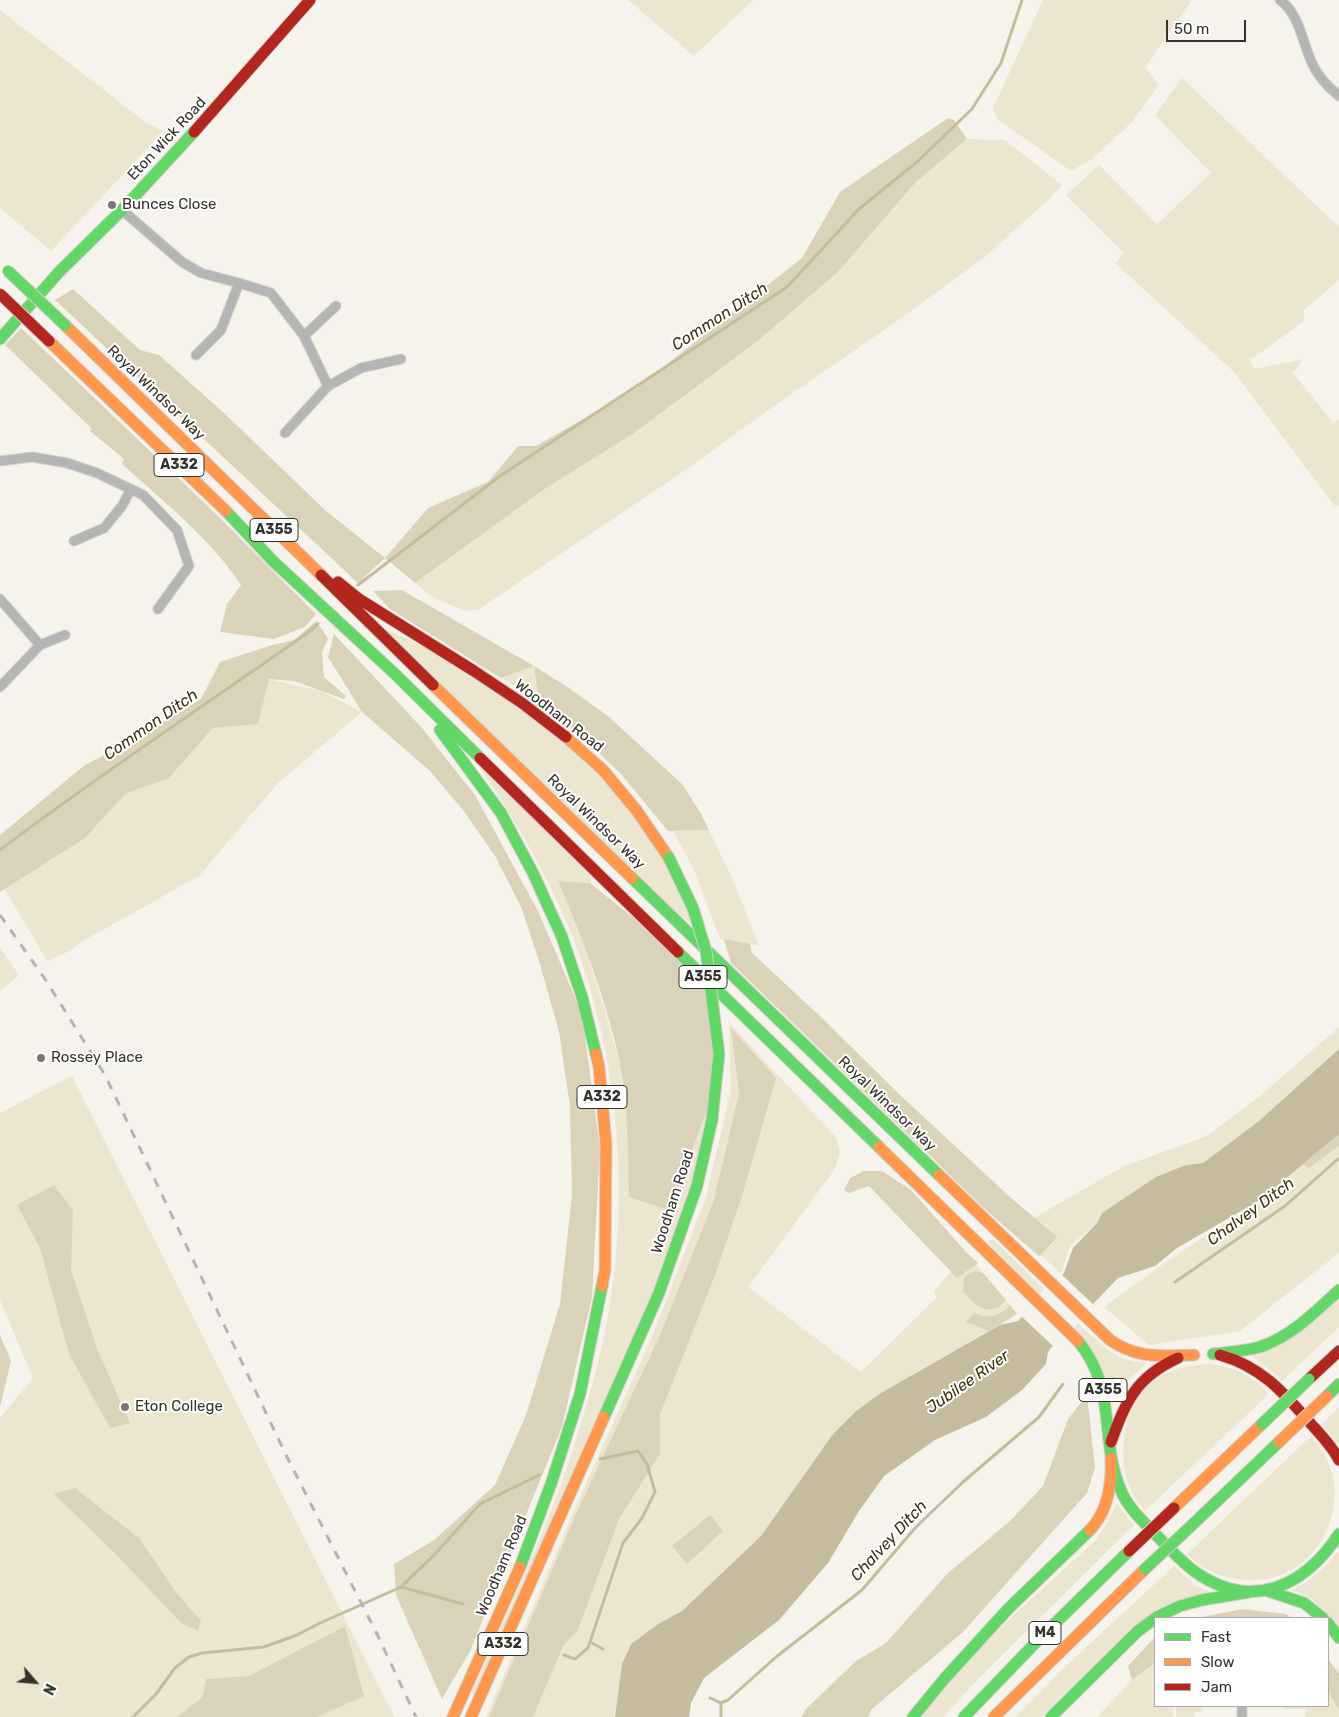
<!DOCTYPE html>
<style>
body{margin:0}
#map{position:relative;width:1339px;height:1717px;overflow:hidden;background:#f5f3eb;font-family:Rubik,sans-serif}
canvas{display:block}
.legend{position:absolute;left:1154px;top:1617px;width:175px;height:90px;box-sizing:border-box;background:#fff;border:1px solid #aeadab;margin:0;padding:6px 9px;list-style:none;font-size:15px;color:#35332d}
.legend li{display:flex;align-items:center;gap:10px;height:25px}
.legend b{width:25px;border:1px solid #aeadab}
.north{position:absolute;left:10px;top:1657px;width:50px;height:50px;-webkit-text-stroke:4px #fff;paint-order:stroke;rotate:117deg;font-size:14px;font-weight:700;line-height:20px;text-align:center;color:#35332d}
.north::after{content:'';display:block;margin:auto;width:18px;height:22px;background:#35332d;clip-path:polygon(50% 0,100% 100%,50% 72%,0 100%)}
.scale{position:absolute;left:1166px;top:20px;width:80px;height:22px;box-sizing:border-box;border:2px solid #35332d;border-top:0;padding-left:6px;font-size:15px;line-height:18px;white-space:nowrap;color:#35332d;-webkit-text-stroke:4px #fff;paint-order:stroke}
</style>
<div id="map">
<canvas width="1339" height="1717"></canvas>
<ul class="legend">
<li><b style="height:6px;background:#63d668"></b>Fast</li>
<li><b style="height:6px;background:#ff974d"></b>Slow</li>
<li><b style="height:6px;background:#b3261e"></b>Jam</li>
</ul>
<div class="north">N</div>
<div class="scale">50 m</div>
</div>
<script>
const context = document.querySelector('canvas').getContext('2d');
context.lineJoin = 'round';
function fill(path, color) { context.fillStyle = color; context.fill(path, 'evenodd'); }
function stroke(path, color, width, dash) { context.strokeStyle = color; context.lineWidth = width; context.lineCap = dash ? 'butt' : 'round'; context.setLineDash(dash || []); context.stroke(path); }
function label(font, color, halo, rows, align = 'center') {
  context.font = font + ' Rubik,sans-serif'; context.lineWidth = 4; context.setLineDash([]); context.textBaseline = 'middle'; context.strokeStyle = halo; context.fillStyle = color; for (const [text, x, y, turn = 0] of rows) {
    context.save(); context.translate(x, y); context.rotate((+turn || 0) * Math.PI / 180); context.textAlign = isNaN(turn) ? turn : align; if (halo) context.strokeText(text, 0, 0); context.fillText(text, 0, 0); context.restore();
  }
}
fill(new Path2D(`
 M 628,0 L 753,0 L 694,56 Z
 M 1043,0 L 1192,0 L 1145,67 L 1159,85 L 1132,122 L 1091,160 L 1071,171 L 997,119 L 993,108 Z
 M 0,10 L 147,123 L 164,131 L 51,251 L 0,208 Z
 M 1182,78 L 1339,227 L 1339,280 L 1304,310 L 1304,321 L 1249,361 L 1255,369 L 1304,359 L 1293,373 L 1333,423 L 1339,419 L 1339,505 L 1335,506 L 1234,372 L 1115,263 L 1124,253 L 1066,195 L 1099,165 L 1157,224 L 1211,173 L 1155,115 Z
 M 967,139 L 1005,140 L 1062,185 L 1050,198 L 986,256 L 900,319 L 774,406 L 690,467 L 479,609 L 465,611 L 434,598 L 415,583 L 546,488 L 634,433 L 759,340 L 838,272 L 916,182 Z
 M 381,627 L 420,645 L 478,679 L 576,749 L 648,827 L 695,926 L 663,902 Z
 M 534,666 L 539,701 L 501,678 Z
 M 268,679 L 321,691 L 362,712 L 278,783 L 199,876 L 83,941 L 70,951 L 47,961 L 4,888 L 85,838 L 125,794 L 169,778 L 213,728 L 258,724 Z
 M 474,759 L 593,877 L 590,883 L 558,881 L 585,947 L 603,1004 L 620,1064 L 627,1122 L 679,1204 L 678,1189 L 712,1097 L 693,1188 L 670,1252 L 476,1696 L 472,1693 C 508,1610 549,1527 576,1440 C 589,1398 602,1353 609,1310 C 632,1177 615,1027 559,905 C 536,854 505,806 474,759 Z
 M 709,830 L 734,882 L 759,946 L 720,939 L 694,870 L 673,831 Z
 M 0,948 L 19,975 L 0,991 Z
 M 729,1023 L 836,1137 L 840,1152 L 835,1169 L 748,1287 L 861,1372 L 936,1298 L 934,1291 L 967,1253 L 1017,1314 L 964,1347 L 948,1354 L 856,1411 L 833,1434 L 761,1536 L 682,1611 L 658,1624 L 631,1644 L 622,1664 L 615,1717 L 486,1717 L 573,1513 L 654,1332 L 706,1197 L 731,1090 Z
 M 1339,1027 L 1339,1049 L 1259,1121 L 1203,1163 L 1186,1165 L 1102,1213 L 1097,1223 L 1070,1246 L 1062,1270 L 1060,1273 L 1041,1255 L 1054,1242 L 1032,1219 L 1124,1166 L 1207,1136 L 1260,1096 Z
 M 72,1076 L 394,1716 L 394,1717 L 0,1717 L 0,1418 L 33,1378 L 0,1300 L 0,1113 Z
 M 1339,1146 L 1339,1253 L 1240,1331 L 1149,1345 L 1104,1307 L 1170,1259 L 1260,1200 L 1302,1165 L 1309,1167 Z
 M 990,1240 L 994,1240 L 1086,1331 L 1108,1350 L 1119,1357 L 1132,1361 L 1147,1363 L 1123,1385 L 1111,1404 L 1108,1388 L 988,1243 Z
 M 1339,1298 L 1339,1327 L 1282,1381 L 1274,1373 L 1250,1355 Z
 M 1208,1364 C 1235,1367 1250,1374 1269,1394 L 1145,1511 C 1139,1504 1133,1497 1130,1488 C 1115,1449 1124,1396 1163,1375 C 1178,1367 1193,1365 1208,1364 Z
 M 1339,1407 L 1339,1445 L 1322,1424 Z
 M 1311,1436 C 1322,1449 1332,1465 1334,1483 C 1339,1538 1300,1584 1244,1580 C 1221,1578 1203,1570 1187,1554 Z
 M 1117,1504 L 1134,1525 L 980,1677 L 943,1717 L 919,1717 L 966,1663 L 1016,1613 L 1096,1540 L 1108,1522 Z
 M 1337,1552 L 1339,1553 L 1339,1629 C 1323,1610 1316,1598 1292,1590 C 1311,1580 1325,1569 1337,1552 Z
 M 1174,1566 L 1195,1585 L 1210,1592 L 1134,1627 L 1041,1717 L 1015,1717 L 1067,1665 Z
 M 1155,1663 L 1155,1706 L 1173,1706 L 1173,1717 L 1097,1717 L 1132,1680 Z
 M 1328,1691 L 1339,1710 L 1339,1717 L 1305,1717 L 1305,1709 L 1282,1709 L 1283,1706 L 1328,1706 Z
 M 1176,1706 L 1202,1706 L 1203,1712 L 1195,1712 L 1194,1717 L 1176,1717 Z`), '#ece6d1');
fill(new Path2D(`
 M 948,118 L 954,120 L 967,139 L 916,182 L 838,272 L 759,340 L 634,433 L 546,488 L 415,583 L 385,558 L 358,583 L 55,300 L 73,289 L 140,350 L 159,355 L 224,413 L 325,510 L 385,558 L 428,508 L 488,482 L 518,446 L 536,446 L 634,390 L 802,258 L 840,192 Z
 M 21,328 L 216,514 L 316,614 L 305,627 L 274,639 L 220,632 L 227,604 L 241,585 C 210,538 163,501 122,464 L 124,459 L 90,431 L 92,429 L 89,426 L 5,345 Z
 M 402,590 L 534,666 L 566,686 L 608,716 L 683,785 L 701,814 L 709,830 L 668,831 L 621,774 L 579,734 L 539,701 L 534,666 L 501,678 L 390,609 L 373,591 Z
 M 316,621 L 328,638 L 322,652 L 324,677 L 346,696 L 344,699 L 294,681 L 269,679 L 258,724 L 213,728 L 169,778 L 125,794 L 85,838 L 0,892 L 0,835 L 85,765 L 136,739 L 201,699 L 220,662 L 269,646 L 294,640 Z
 M 334,634 L 422,728 L 475,795 L 539,913 L 582,1014 L 600,1149 L 592,1297 L 562,1427 L 470,1651 L 442,1699 L 396,1595 L 394,1564 L 434,1540 L 495,1485 L 526,1415 L 560,1304 L 572,1195 L 570,1106 L 559,1032 L 540,964 L 522,909 L 495,856 L 463,810 L 430,771 L 362,712 L 328,657 Z
 M 558,881 L 590,883 L 636,920 L 707,989 L 714,1057 L 712,1097 L 678,1189 L 679,1204 L 674,1212 L 629,1197 C 628,1152 628,1108 620,1064 C 607,1001 583,940 558,881 Z
 M 724,939 L 750,944 L 752,953 L 822,1018 L 900,1095 L 1010,1197 L 1057,1237 L 1041,1255 L 1039,1256 L 989,1213 L 731,963 Z
 M 731,1028 L 776,1078 L 742,1196 L 714,1278 L 660,1414 L 660,1454 L 619,1519 L 578,1630 L 563,1646 L 533,1717 L 489,1717 L 576,1514 L 660,1335 L 714,1200 L 739,1093 Z
 M 1339,1134 L 1339,1146 L 1309,1168 L 1302,1165 Z
 M 864,1171 L 882,1171 L 911,1190 L 967,1253 L 978,1263 L 957,1278 L 869,1186 L 849,1193 L 844,1190 L 850,1178 Z
 M 54,1185 L 73,1210 L 71,1270 L 97,1349 L 130,1423 L 110,1428 L 69,1354 L 40,1248 L 17,1205 Z
 M 977,1271 L 984,1274 L 1006,1300 C 990,1319 975,1306 963,1291 L 964,1278 L 969,1273 Z
 M 1010,1305 L 1017,1314 L 989,1331 L 966,1322 L 974,1313 C 990,1319 998,1317 1010,1305 Z
 M 0,1335 L 11,1361 L 0,1407 Z
 M 1087,1395 L 1095,1468 L 1087,1493 L 963,1632 L 871,1710 L 868,1717 L 801,1717 L 807,1708 L 856,1661 L 886,1643 L 948,1573 L 1010,1521 L 1043,1486 L 1068,1419 Z
 M 75,1488 L 140,1539 L 175,1591 L 201,1621 L 198,1631 L 181,1623 L 115,1553 L 54,1494 Z
 M 710,1515 L 723,1531 L 687,1564 L 672,1546 Z
 M 1243,1609 L 1286,1614 L 1291,1618 L 1196,1618 Z
 M 345,1626 L 364,1696 L 317,1717 L 177,1717 L 202,1698 L 206,1679 L 249,1676 Z
 M 1155,1637 L 1155,1663 L 1132,1680 L 1128,1666 Z
 M 1328,1659 L 1339,1674 L 1339,1710 L 1328,1691 Z`), '#dbd3b9');
fill(new Path2D(`
 M 1339,1049 L 1339,1134 L 1260,1200 L 1177,1248 L 1155,1266 L 1118,1278 L 1051,1348 L 1048,1352 L 1046,1364 L 1022,1390 L 986,1417 L 935,1440 L 884,1476 L 859,1511 L 828,1563 L 779,1620 L 704,1678 L 691,1703 L 689,1717 L 615,1717 L 622,1664 L 631,1644 L 658,1624 L 682,1611 L 761,1536 L 833,1434 L 856,1411 L 881,1393 L 1000,1325 L 1018,1321 L 1064,1273 L 1073,1248 L 1097,1223 L 1102,1213 L 1156,1177 L 1186,1165 L 1203,1163 L 1259,1121 Z`), '#c5bb9d');
fill(new Path2D(`
 M 1060,1273 L 1095,1306 L 1055,1348 L 1020,1315 Z`), '#f5f3eb');
stroke(new Path2D(`
 M 358,585 L 500,476 L 787,287 L 859,209 L 918,161 L 972,109 L 1001,63 L 1022,0
 M 0,850 C 100,774 204,706 306,634 L 318,624
 M 1175,1282 L 1285,1206 L 1339,1158
 M 401,1587 L 463,1604
 M 590,1642 L 603,1649
 M 564,1655 L 575,1659 L 588,1648 L 623,1543 L 642,1518 L 655,1492 L 647,1464 L 638,1451 L 600,1459
 M 710,1698 L 721,1703
 M 721,1703 L 728,1700 L 776,1657 L 862,1590 L 916,1527 L 963,1482 L 1039,1417 L 1063,1384
 M 721,1703 L 721,1717
 M 133,1717 L 156,1694 L 175,1668 L 189,1657 L 202,1653 L 264,1647 L 297,1635 L 318,1624 L 401,1587 L 436,1553 L 480,1504 L 539,1475`), '#c5bb9d', 3);
const street = new Path2D(`
 M 1280,0 C 1300,15 1302,42 1312,63 C 1318,77 1328,87 1339,96
 M 122,210 L 182,262 L 201,273 L 239,283 L 271,293 L 304,336 L 328,386
 M 304,336 L 336,306
 M 196,355 L 221,330 L 239,283
 M 285,433 L 328,386 L 361,368 L 401,359
 M 0,461 L 32,457 L 67,463 L 97,473 L 143,495 L 177,530 L 189,566 L 158,609
 M 74,541 L 104,528 L 122,506 L 131,489
 M 0,599 L 40,645
 M 0,687 L 40,645 L 65,635
 M 1242,1717 L 1242,1706`);
const fast = new Path2D(`
 M 0,339 L 59,272 L 122,210 L 194,132
 M 226,511 L 274,562 L 395,674 L 480,758
 M 440,730 L 501,813 L 533,873 L 562,937 L 582,997 L 596,1054
 M 632,878 L 939,1175
 M 678,952 L 879,1147
 M 1078,1341 C 1119,1391 1098,1440 1122,1493 C 1131,1512 1149,1527 1163,1542 C 1173,1552 1183,1563 1194,1571 C 1251,1612 1304,1587 1339,1534
 M 1213,1354 C 1229,1352 1245,1351 1260,1347 C 1292,1336 1315,1312 1339,1290
 M 1327,1396 L 1339,1384
 M 604,1417 L 659,1293 L 697,1186 L 712,1120
 M 1191,1526 L 1279,1442
 M 520,1567 L 551,1484 L 580,1394 L 602,1286
 M 1265,1590 L 1304,1603 L 1323,1618
 M 1328,1623 L 1339,1638
 M 913,1717 L 945,1678 L 1009,1608 L 1090,1530
 M 964,1717 L 1042,1636 L 1129,1551
 M 1051,1717 L 1138,1631 L 1157,1617 L 1180,1606 L 1202,1600 L 1250,1592`);
const slow = new Path2D(`
 M 65,325 L 321,575
 M 49,341 L 226,511
 M 433,685 L 632,878
 M 566,737 L 603,770 L 637,811 L 669,858
 M 596,1054 L 599,1067 L 606,1144 L 605,1270 L 602,1286
 M 879,1147 L 1078,1341
 M 939,1175 L 1110,1340 C 1137,1359 1162,1356 1194,1355
 M 1174,1508 L 1262,1424
 M 1090,1530 C 1108,1511 1112,1483 1111,1458
 M 453,1717 L 520,1567
 M 471,1717 L 604,1417
 M 994,1717 L 1145,1569`);
const jam = new Path2D(`
 M 194,132 L 310,0
 M 321,575 L 433,685
 M 338,582 L 359,599 L 474,671 L 522,703 L 566,737
 M 480,758 L 678,952
 M 1220,1355 C 1262,1367 1283,1392 1311,1424 C 1321,1435 1332,1446 1339,1460
 M 1309,1379 L 1339,1351
 M 1111,1442 C 1126,1401 1136,1377 1178,1358`);
stroke(street, '#d2d0ca', 11);
stroke(fast, '#d2d0ca', 13);
stroke(slow, '#d2d0ca', 13);
stroke(jam, '#d2d0ca', 13);
stroke(street, '#b4b6b5', 9);
stroke(fast, '#63d668', 11);
stroke(slow, '#ff974d', 11);
stroke(jam, '#b3261e', 11);
stroke(new Path2D(`
 M 0,915 L 45,979 L 105,1075 L 287,1457 L 378,1636 L 416,1717`), '#b5b4b0', 3, [9, 9]);
const fastBridge = new Path2D(`
 M 8,271 L 65,325
 M 669,858 L 693,908 L 706,951 L 719,1054 L 712,1120
 M 1262,1424 L 1309,1379
 M 1145,1569 L 1191,1526`);
const slowBridge = new Path2D(`
 M 1279,1442 L 1327,1396`);
const jamBridge = new Path2D(`
 M 0,294 L 49,341
 M 1129,1551 L 1174,1508`);
stroke(fastBridge, '#d2d0ca', 13, []);
stroke(slowBridge, '#d2d0ca', 13, []);
stroke(jamBridge, '#d2d0ca', 13, []);
stroke(fastBridge, '#63d668', 11);
stroke(slowBridge, '#ff974d', 11);
stroke(jamBridge, '#b3261e', 11);
for (const [x, y, r, color] of [
 [112,205,5,"#787670"],
 [41,1058,5,"#787670"],
 [125,1407,5,"#787670"]
]) { const dot = new Path2D(); dot.arc(x, y, r, 0, 2 * Math.PI); context.fillStyle = color; context.fill(dot); stroke(dot, '#fff', 2); }
for (const [x, y, w] of [
 [179,465,50],
 [274,530,48],
 [703,977,48],
 [602,1097,50],
 [1103,1390,48],
 [1045,1633,32],
 [503,1644,50]
]) { const box = new Path2D(); box.roundRect(x - w / 2, y - 11.5, w, 23, 4); context.fillStyle = '#fff'; context.fill(box); stroke(box, '#35332d', 1); }
label('bold 14px', '#35332d', null, [
 ["A332",179,465],
 ["A355",274,530],
 ["A355",703,977],
 ["A332",602,1097],
 ["A355",1103,1390],
 ["M4",1045,1633],
 ["A332",503,1644]
]);
label('15px', '#35332d', '#fff', [
 ["Eton Wick Road",167,139,-47],
 ["Royal Windsor Way",156,393,44],
 ["Woodham Road",559,716,38],
 ["Royal Windsor Way",596,822,44],
 ["Royal Windsor Way",887,1104,44],
 ["Woodham Road",673,1202,-72],
 ["Woodham Road",502,1566,-67]
]);
label('15px', '#35332d', '#fff', [
 ["Bunces Close",122,205],
 ["Rossey Place",51,1058],
 ["Eton College",135,1407]
], 'left');
label('italic 16px', '#3c3110', '#fff', [
 ["Common Ditch",720,317,-33],
 ["Common Ditch",151,725,-35],
 ["Chalvey Ditch",1251,1212,-36],
 ["Jubilee River",968,1382,-35],
 ["Chalvey Ditch",889,1541,-47]
]);
</script>
